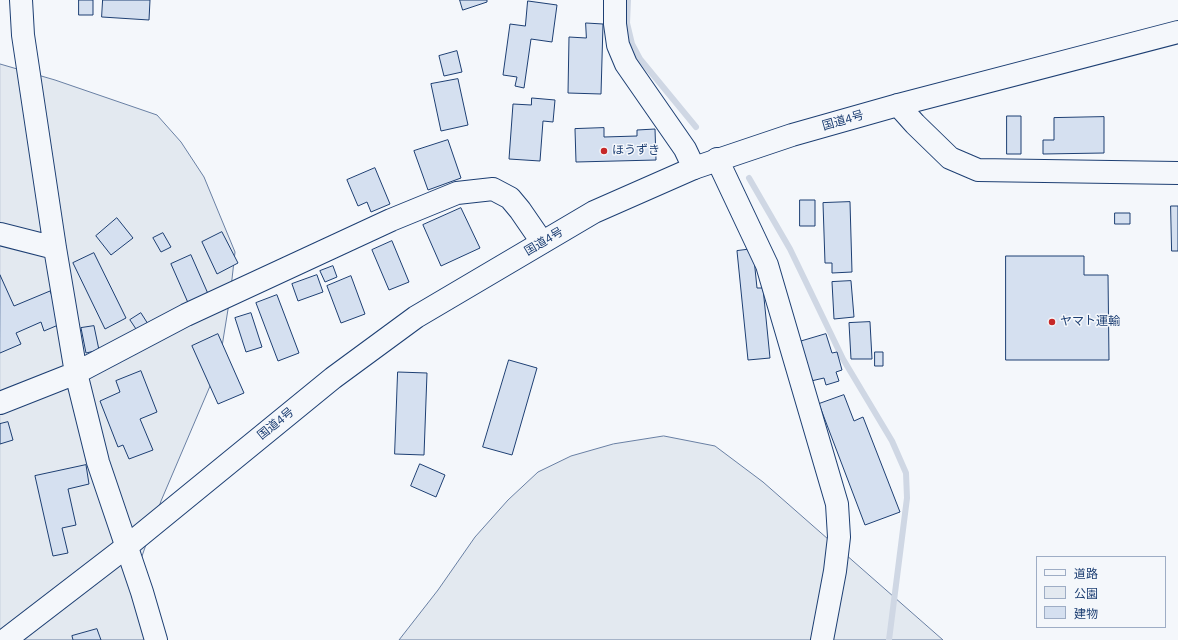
<!DOCTYPE html>
<meta charset="utf-8">
<style>
body{margin:0}
#map{position:relative;width:1178px;height:640px;overflow:hidden;background:#f4f7fb;font-family:Arial,"Noto Sans JP",sans-serif}
canvas{display:block}
.legend{position:absolute;left:1036px;top:556px;width:130px;height:72px;box-sizing:border-box;background:#f4f7fb;border:1px solid #9eadc5;margin:0;padding:5px 7px;list-style:none;font-size:12px;color:#1d3f73}
.legend li{display:flex;align-items:center;gap:8px;height:20px}
.legend b{width:20px;border:1px solid #9eadc5}
</style>
<div id="map">
<canvas width="1178" height="640"></canvas>
<ul class="legend">
<li><b style="height:5px;background:#f4f7fb"></b>道路</li>
<li><b style="height:11px;background:#e3e9f0"></b>公園</li>
<li><b style="height:11px;background:#d5e0f0"></b>建物</li>
</ul>
</div>
<script>
const context = document.querySelector('canvas').getContext('2d');
context.lineJoin = 'round';
function fill(path, color) { context.fillStyle = color; context.fill(path, 'evenodd'); }
function stroke(path, color, width, dash) { context.strokeStyle = color; context.lineWidth = width; context.lineCap = dash ? 'butt' : 'round'; context.setLineDash(dash || []); context.stroke(path); }
function label(font, color, halo, rows, align = 'center') {
  context.font = font + ' Arial,"Noto Sans JP",sans-serif'; context.lineWidth = 3; context.setLineDash([]); context.textBaseline = 'middle'; context.strokeStyle = halo; context.fillStyle = color; for (const [text, x, y, turn = 0] of rows) {
    context.save(); context.translate(x, y); context.rotate((+turn || 0) * Math.PI / 180); context.textAlign = isNaN(turn) ? turn : align; if (halo) context.strokeText(text, 0, 0); context.fillText(text, 0, 0); context.restore();
  }
}
const green = new Path2D(`
 M 0,64 L 55,80 L 157,115 L 181,142 L 204,177 L 235,252 L 230,297 L 219,365 L 161,501 L 140,562 L 162,640 L 0,640 Z
 M 664,436 L 715,446 L 763,482 L 943,640 L 399,640 L 438,590 L 475,537 L 508,500 L 538,472 L 571,456 L 613,444 Z`);
fill(green, '#e3e9f0');
stroke(green, '#687fa3', 1);
stroke(new Path2D(`
 M 628,0 L 627,23 L 632,44 L 640,59 L 696,127
 M 749,178 L 790,249 L 843,359 L 892,441 L 906,473 L 907,498 L 889,640`), '#cfd7e4', 6);
const building = new Path2D(`
 M 79,0 L 93,0 L 93,15 L 79,15 Z
 M 103,0 L 150,0 L 149,20 L 102,17 Z
 M 460,0 L 487,0 L 487,2 L 463,10 Z
 M 528,1 L 557,5 L 552,42 L 531,39 L 524,88 L 515,86 L 517,77 L 503,75 L 510,24 L 525,26 Z
 M 586,23 L 603,24 L 601,94 L 568,93 L 569,37 L 586,38 Z
 M 457,51 L 462,72 L 444,76 L 439,56 Z
 M 458,79 L 468,125 L 441,131 L 431,84 Z
 M 532,98 L 555,100 L 553,122 L 543,121 L 540,161 L 509,159 L 513,104 L 531,105 Z
 M 1007,116 L 1021,116 L 1021,154 L 1007,154 Z
 M 1104,117 L 1104,153 L 1043,154 L 1043,140 L 1054,140 L 1054,118 Z
 M 604,128 L 604,137 L 637,136 L 637,130 L 655,129 L 656,160 L 576,162 L 575,129 Z
 M 448,140 L 461,178 L 428,190 L 414,151 Z
 M 375,168 L 390,204 L 371,212 L 367,202 L 358,206 L 347,180 Z
 M 800,200 L 815,200 L 815,226 L 800,226 Z
 M 850,202 L 852,272 L 832,273 L 832,263 L 825,263 L 823,203 Z
 M 1171,206 L 1178,206 L 1178,251 L 1172,251 Z
 M 461,208 L 480,248 L 441,266 L 423,225 Z
 M 1115,213 L 1130,213 L 1130,224 L 1115,224 Z
 M 117,218 L 133,238 L 111,255 L 96,236 Z
 M 222,232 L 238,263 L 217,274 L 202,242 Z
 M 163,233 L 171,247 L 161,252 L 153,238 Z
 M 392,241 L 409,282 L 389,290 L 372,250 Z
 M 753,249 L 757,288 L 763,288 L 770,358 L 748,360 L 737,251 Z
 M 94,253 L 126,318 L 105,329 L 73,263 Z
 M 191,255 L 209,296 L 189,305 L 171,264 Z
 M 1006,256 L 1084,256 L 1084,275 L 1108,275 L 1109,360 L 1006,360 Z
 M 333,266 L 337,277 L 325,282 L 320,271 Z
 M 0,275 L 14,306 L 50,291 L 63,323 L 44,331 L 41,322 L 16,333 L 21,344 L 0,353 Z
 M 317,275 L 323,292 L 298,301 L 292,284 Z
 M 351,276 L 365,314 L 341,323 L 327,286 Z
 M 851,281 L 854,317 L 834,319 L 832,282 Z
 M 277,295 L 299,353 L 278,361 L 256,303 Z
 M 141,313 L 148,324 L 138,332 L 130,320 Z
 M 251,313 L 262,347 L 246,352 L 235,318 Z
 M 870,322 L 872,359 L 851,359 L 849,323 Z
 M 94,326 L 99,350 L 86,353 L 81,328 Z
 M 218,334 L 244,393 L 218,404 L 192,346 Z
 M 826,334 L 832,353 L 837,352 L 842,370 L 836,372 L 839,381 L 826,385 L 824,378 L 811,381 L 799,342 Z
 M 875,352 L 883,352 L 883,366 L 875,366 Z
 M 509,360 L 537,368 L 512,455 L 483,447 Z
 M 141,371 L 157,412 L 140,419 L 153,450 L 129,459 L 123,445 L 118,447 L 100,401 L 120,392 L 116,381 Z
 M 398,372 L 427,373 L 424,455 L 395,454 Z
 M 844,395 L 854,421 L 863,417 L 900,512 L 865,525 L 819,404 Z
 M 8,422 L 13,440 L 0,444 L 0,424 Z
 M 420,464 L 445,475 L 436,497 L 411,486 Z
 M 86,465 L 89,484 L 68,489 L 76,525 L 62,528 L 68,553 L 53,556 L 35,476 Z
 M 97,629 L 101,640 L 73,640 L 72,636 Z`);
fill(building, '#d5e0f0');
stroke(building, '#1d3f73', 1);
const minor = new Path2D(`
 M 21,0 L 23,35 L 55,248 L 76,373 L 98,462 L 142,592 L 156,640
 M 615,0 L 615,24 L 618,45 L 626,64 L 685,149 L 694,168
 M 898,105 L 915,124 L 950,158 L 978,170 L 1178,173
 M 717,159 L 767,265 L 837,504 L 839,537 L 835,571 L 822,640
 M 0,234 L 55,248
 M 0,403 L 76,373 L 186,315 L 391,220 L 457,193 L 493,189 L 510,198 L 520,210 L 542,242`);
const highway = new Path2D(`
 M 5,640 L 126,547 L 333,378 L 416,317 L 594,212 L 694,168 L 792,135 L 898,105 L 1178,32`);
stroke(minor, '#1d3f73', 24);
stroke(highway, '#1d3f73', 24);
stroke(minor, '#f4f7fb', 22);
stroke(highway, '#f4f7fb', 22);
for (const [x, y, r, color] of [
 [604,151,4,"#c62828"],
 [1052,322,4,"#c62828"]
]) { const dot = new Path2D(); dot.arc(x, y, r, 0, 2 * Math.PI); context.fillStyle = color; context.fill(dot); stroke(dot, '#f4f7fb', 1.5); }
label('12px', '#1d3f73', '#f4f7fb', [
 ["国道4号",843,121,-16],
 ["国道4号",544,242,-31],
 ["国道4号",276,424,-39]
]);
label('12px', '#1d3f73', '#f4f7fb', [
 ["ほうずき",612,151],
 ["ヤマト運輸",1060,322]
], 'left');
</script>
